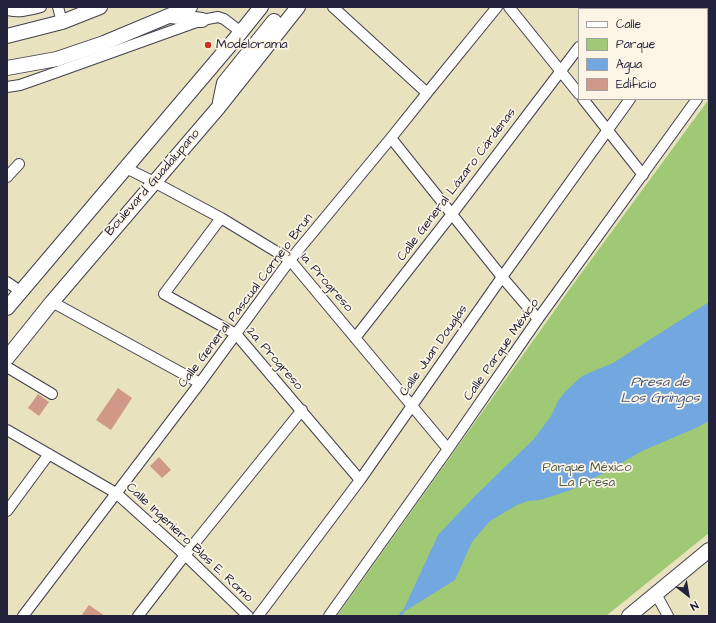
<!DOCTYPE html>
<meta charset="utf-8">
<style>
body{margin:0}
#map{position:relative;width:716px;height:623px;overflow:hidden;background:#e9e2be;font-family:"Architects Daughter",sans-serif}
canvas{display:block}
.frame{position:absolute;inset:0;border:8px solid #22223b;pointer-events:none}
.legend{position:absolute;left:578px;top:8px;width:130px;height:92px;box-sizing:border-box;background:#fcf5e5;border:1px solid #a5a1a1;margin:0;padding:5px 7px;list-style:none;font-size:12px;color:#22223b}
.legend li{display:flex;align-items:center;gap:8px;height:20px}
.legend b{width:20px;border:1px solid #a5a1a1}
.north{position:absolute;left:668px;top:575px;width:40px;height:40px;-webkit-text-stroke:3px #fcf5e5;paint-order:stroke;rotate:149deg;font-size:11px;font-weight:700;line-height:16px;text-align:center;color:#22223b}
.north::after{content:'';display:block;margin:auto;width:14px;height:18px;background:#22223b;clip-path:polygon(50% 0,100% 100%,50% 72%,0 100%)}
</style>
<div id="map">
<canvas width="716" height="623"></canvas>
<div class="frame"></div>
<ul class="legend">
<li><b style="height:5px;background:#fff"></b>Calle</li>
<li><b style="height:11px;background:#a0c975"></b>Parque</li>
<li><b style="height:11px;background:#72a7df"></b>Agua</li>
<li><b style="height:11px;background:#d09886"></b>Edificio</li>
</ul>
<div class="north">N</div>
</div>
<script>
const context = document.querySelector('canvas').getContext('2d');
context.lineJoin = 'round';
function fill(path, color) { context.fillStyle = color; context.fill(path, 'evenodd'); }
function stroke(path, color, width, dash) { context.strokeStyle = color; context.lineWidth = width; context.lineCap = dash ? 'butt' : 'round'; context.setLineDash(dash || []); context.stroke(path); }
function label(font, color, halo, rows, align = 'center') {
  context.font = font + ' "Architects Daughter",sans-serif'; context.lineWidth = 3.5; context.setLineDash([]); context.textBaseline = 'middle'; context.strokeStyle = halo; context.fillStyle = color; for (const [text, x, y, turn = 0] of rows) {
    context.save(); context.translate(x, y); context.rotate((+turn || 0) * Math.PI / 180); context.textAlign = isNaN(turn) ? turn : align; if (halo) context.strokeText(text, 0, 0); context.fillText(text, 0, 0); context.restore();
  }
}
fill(new Path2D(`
 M 709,99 L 709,533 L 606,616 L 337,616 L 577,279 Z`), '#a0c975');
fill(new Path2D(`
 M 709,302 L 709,421 L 696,428 L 642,451 L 606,472 L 571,490 L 540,500 L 528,501 L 517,505 L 490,521 L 472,542 L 455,580 L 402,613 L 438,535 L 477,494 L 534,439 L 551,416 L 558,401 L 566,391 L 582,376 L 613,363 Z`), '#72a7df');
stroke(new Path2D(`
 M 400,616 L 402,613`), '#72a7df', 3.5);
fill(new Path2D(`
 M 118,388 L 132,398 L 111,430 L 96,420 Z
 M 38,394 L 49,402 L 39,416 L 28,408 Z
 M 159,457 L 171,470 L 162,478 L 150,466 Z
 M 89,605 L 105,616 L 81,616 Z`), '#d09886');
const street = new Path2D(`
 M 58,7 L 62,22
 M 333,7 L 427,93
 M 509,7 L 579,94
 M 609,9 L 611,7
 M 696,9 L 697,7
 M 7,10 C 18,13 30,10 41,7
 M 707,86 L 709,83
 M 7,87 L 20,85 L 57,72 L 202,20 L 218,17 L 224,19 L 241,32
 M 583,99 L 643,175
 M 391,138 L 502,277 L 538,319
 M 126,168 L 154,182 L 221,218 L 290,260 L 448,449
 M 7,177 L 19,164
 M 221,218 L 164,294 L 236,334 L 360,480
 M 7,282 L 20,291
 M 52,302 L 200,383
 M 355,338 L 452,214 L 579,47
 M 7,367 L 52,394
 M 7,430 L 116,493 L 185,555 L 248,616
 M 7,511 L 49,454
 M 656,594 L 668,616
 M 23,616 L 200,383 L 290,260 L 391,138 L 427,93 L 497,7
 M 138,616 L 185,555 L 302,410
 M 258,616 L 360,480 L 502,277 L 630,99
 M 329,616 L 448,449 L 538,319 L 697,99`);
const secondary = new Path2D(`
 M 171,16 L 202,20
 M 7,36 L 62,22 L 100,7
 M 7,68 L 57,59 L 104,43 L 190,7
 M 220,102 L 224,83 L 274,21
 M 7,308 L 241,32 L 261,7
 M 7,358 L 52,302 L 218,108 L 298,7
 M 629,616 L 709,550`);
stroke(street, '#403f4f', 12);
stroke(secondary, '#403f4f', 16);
stroke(street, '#fff', 10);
stroke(secondary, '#fff', 14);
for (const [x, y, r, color] of [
 [208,45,4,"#c8321e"]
]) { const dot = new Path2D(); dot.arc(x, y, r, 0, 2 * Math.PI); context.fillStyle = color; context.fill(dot); stroke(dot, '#fcf5e5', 1.5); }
label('13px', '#22223b', '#fcf5e5', [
 ["Modelorama",216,45]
], 'left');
label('13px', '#22223b', '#fcf5e5', [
 ["Boulevard Guadalupano",153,183,-49],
 ["Calle General Lázaro Cárdenas",457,185,-53],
 ["1a. Progreso",326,283,49],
 ["Calle General Pascual Cornejo Brun",246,301,-53],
 ["Calle Parque México",502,350,-55],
 ["Calle Juan Douglas",434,351,-55],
 ["2a. Progreso",274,359,49],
 ["Calle Ingeniero Blas E. Romo",189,543,43]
]);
label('13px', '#4e5c4f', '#fcf5e5', [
 ["Parque México",587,468],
 ["La Presa",587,483]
]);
label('italic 14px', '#42577d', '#fcf5e5', [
 ["Presa de",660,383],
 ["Los Gringos",660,399]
]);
</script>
